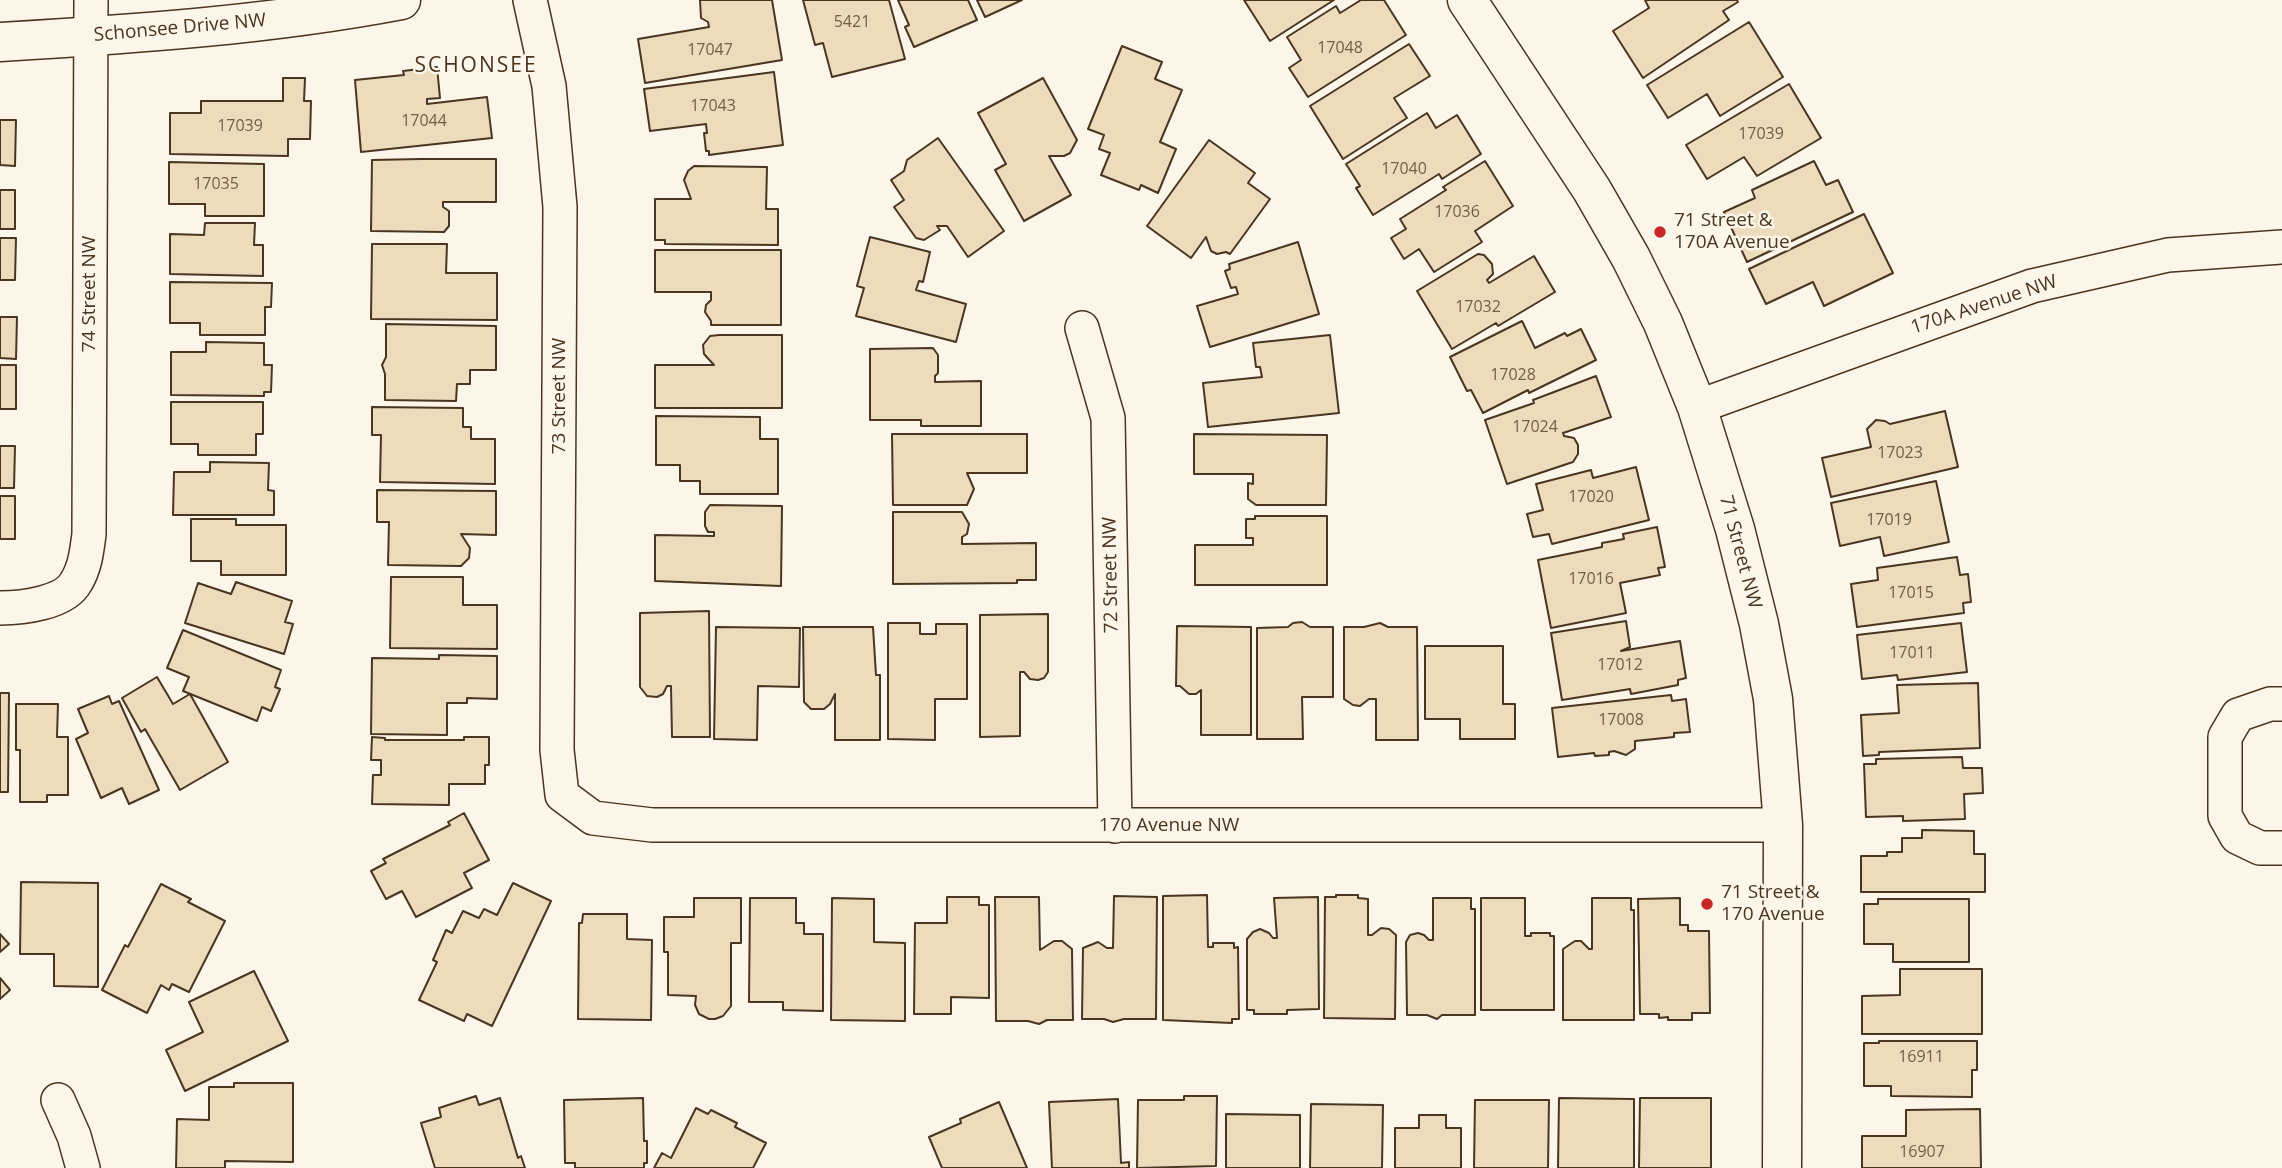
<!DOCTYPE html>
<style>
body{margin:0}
canvas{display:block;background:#fbf6e9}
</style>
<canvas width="2282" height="1168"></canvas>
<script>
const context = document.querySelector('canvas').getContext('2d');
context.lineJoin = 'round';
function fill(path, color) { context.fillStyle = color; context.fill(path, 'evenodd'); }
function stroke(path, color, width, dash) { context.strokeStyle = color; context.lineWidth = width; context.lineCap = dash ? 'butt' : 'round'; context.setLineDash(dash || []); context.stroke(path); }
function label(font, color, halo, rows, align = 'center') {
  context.font = font + ' "Open Sans",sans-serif'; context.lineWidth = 5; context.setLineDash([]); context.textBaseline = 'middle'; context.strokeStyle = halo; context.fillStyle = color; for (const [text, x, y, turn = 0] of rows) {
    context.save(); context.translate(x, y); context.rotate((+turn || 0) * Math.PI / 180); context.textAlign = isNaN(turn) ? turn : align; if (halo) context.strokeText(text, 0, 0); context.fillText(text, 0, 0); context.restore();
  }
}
const building = new Path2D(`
 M 700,0 L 772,0 L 782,60 L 645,83 L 638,39 L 709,27 L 708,22 L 701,18 Z
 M 803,0 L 889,0 L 905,59 L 832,77 L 823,43 L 815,45 Z
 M 898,0 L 968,0 L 977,20 L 914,47 L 905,27 L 909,25 Z
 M 977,0 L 1022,0 L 985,17 Z
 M 1244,0 L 1334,0 L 1270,41 Z
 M 1361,0 L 1384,0 L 1406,35 L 1308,97 L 1289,68 L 1301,60 L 1287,37 L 1336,6 L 1340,13 Z
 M 1737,0 L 1738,2 L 1723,11 L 1729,20 L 1643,78 L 1613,31 L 1649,8 L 1645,0 Z
 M 1749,22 L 1783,77 L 1720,116 L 1707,94 L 1668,118 L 1647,85 Z
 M 1409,44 L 1430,76 L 1394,98 L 1407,118 L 1343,159 L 1310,106 Z
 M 1122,46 L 1162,62 L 1155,79 L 1182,90 L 1160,142 L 1176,149 L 1158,193 L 1141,185 L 1139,190 L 1101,175 L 1110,153 L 1099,149 L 1104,135 L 1088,129 Z
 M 437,67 L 440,98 L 427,99 L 427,104 L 487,97 L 492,138 L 361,152 L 355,80 L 404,75 L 403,71 Z
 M 774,72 L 783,145 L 709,155 L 709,151 L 706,151 L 704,133 L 707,133 L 706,124 L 650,131 L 644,89 Z
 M 283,78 L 305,78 L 304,101 L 311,101 L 310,139 L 288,139 L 288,156 L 170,154 L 170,113 L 201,113 L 201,101 L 283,101 Z
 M 1043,78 L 1077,140 L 1070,153 L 1064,156 L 1049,156 L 1071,195 L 1024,221 L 995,170 L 1006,164 L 978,113 Z
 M 1789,84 L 1821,138 L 1757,176 L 1744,157 L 1707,179 L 1686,145 Z
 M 1427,113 L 1436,128 L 1457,115 L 1481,154 L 1442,179 L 1439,174 L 1373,215 L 1356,188 L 1360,186 L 1346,164 Z
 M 0,120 L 16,120 L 15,166 L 0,165 Z
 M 938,138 L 1004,231 L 968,257 L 947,226 L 937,226 L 940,230 L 924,240 L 916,238 L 894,207 L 904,200 L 891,180 L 904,171 L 907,160 Z
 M 1209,140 L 1255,173 L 1248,183 L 1270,199 L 1230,254 L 1226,252 L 1217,254 L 1211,251 L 1206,237 L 1191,258 L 1147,226 Z
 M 421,159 L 496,159 L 496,202 L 443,202 L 443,207 L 449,211 L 449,226 L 444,232 L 371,231 L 372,160 Z
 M 1485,161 L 1513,206 L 1475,231 L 1482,242 L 1434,272 L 1419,249 L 1404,259 L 1391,238 L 1406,229 L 1400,219 L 1446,190 L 1443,187 Z
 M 1814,161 L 1826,185 L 1838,180 L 1853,212 L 1747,262 L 1724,212 L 1755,198 L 1752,190 Z
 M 169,162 L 264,164 L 264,216 L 205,216 L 205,204 L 169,204 Z
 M 694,166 L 767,167 L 766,209 L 778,209 L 778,245 L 665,244 L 665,240 L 655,240 L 655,199 L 691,199 L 684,180 L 688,171 Z
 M 0,190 L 15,190 L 15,229 L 0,229 Z
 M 1864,214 L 1893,273 L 1824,306 L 1813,282 L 1766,304 L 1749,269 Z
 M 205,223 L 255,223 L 254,245 L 263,245 L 263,276 L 170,274 L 170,234 L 204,235 Z
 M 870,237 L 930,252 L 923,282 L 919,281 L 916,290 L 966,304 L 956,342 L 856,316 L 864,288 L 857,286 Z
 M 0,238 L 16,238 L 15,280 L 0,280 Z
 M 1298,242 L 1319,314 L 1210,347 L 1197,306 L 1238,294 L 1236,287 L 1231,288 L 1225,271 L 1230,269 L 1229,264 Z
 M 372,244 L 447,244 L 446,273 L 497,273 L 497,320 L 371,319 Z
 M 655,250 L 781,250 L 781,325 L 711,325 L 711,321 L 705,312 L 706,305 L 711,300 L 711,292 L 655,292 Z
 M 1478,254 L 1484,255 L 1492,264 L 1493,274 L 1487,280 L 1489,283 L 1534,256 L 1555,292 L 1498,326 L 1496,323 L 1452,349 L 1417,291 Z
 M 170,282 L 272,283 L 271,307 L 265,307 L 265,335 L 200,335 L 200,323 L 170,323 Z
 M 0,317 L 17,317 L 16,359 L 0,358 Z
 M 1522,321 L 1535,348 L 1565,333 L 1567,336 L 1581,329 L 1596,360 L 1529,393 L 1528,390 L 1483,413 L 1471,390 L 1467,391 L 1450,357 Z
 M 386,324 L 496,326 L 496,370 L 470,370 L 470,384 L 457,384 L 456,401 L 385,400 L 385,374 L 382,365 L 386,357 Z
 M 719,335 L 782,335 L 782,408 L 655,408 L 655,365 L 714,365 L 704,354 L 703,345 L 710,336 Z
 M 1330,335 L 1339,413 L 1208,427 L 1203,383 L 1262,377 L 1260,367 L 1256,367 L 1253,343 Z
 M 206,342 L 264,343 L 264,365 L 272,365 L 271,392 L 264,392 L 264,396 L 171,395 L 171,352 L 206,352 Z
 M 870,349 L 933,348 L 938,355 L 938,373 L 935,376 L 935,382 L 981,381 L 981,426 L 921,426 L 921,420 L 870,420 Z
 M 0,365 L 16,365 L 16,409 L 0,409 Z
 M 1596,376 L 1611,417 L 1563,433 L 1564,436 L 1574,438 L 1578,445 L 1578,454 L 1573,462 L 1507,484 L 1485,420 L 1534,403 L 1533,400 Z
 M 171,402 L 263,402 L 263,434 L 256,434 L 256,455 L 198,455 L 198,444 L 171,444 Z
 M 372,407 L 463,408 L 463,427 L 471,427 L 471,439 L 495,439 L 495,484 L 380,482 L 381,435 L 372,435 Z
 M 1945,411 L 1958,467 L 1831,497 L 1822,458 L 1871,447 L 1867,429 L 1876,420 L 1885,421 L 1890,424 Z
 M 656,416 L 760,417 L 760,439 L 778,439 L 778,494 L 700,494 L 700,481 L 680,481 L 680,465 L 656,465 Z
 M 892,434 L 1027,434 L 1027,473 L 967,473 L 974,489 L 967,505 L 893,505 Z
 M 1194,434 L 1327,435 L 1326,505 L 1256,505 L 1248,499 L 1248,483 L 1253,484 L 1253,474 L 1194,474 Z
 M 0,446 L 15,446 L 14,488 L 0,488 Z
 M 210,462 L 269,463 L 268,490 L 274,491 L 274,515 L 173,515 L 174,472 L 210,472 Z
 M 1636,467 L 1649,520 L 1552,544 L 1549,534 L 1533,537 L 1527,514 L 1543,510 L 1536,484 L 1591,470 L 1593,478 Z
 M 1936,481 L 1949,542 L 1884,556 L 1880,537 L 1840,546 L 1831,503 Z
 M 377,490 L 496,491 L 496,535 L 461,534 L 470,548 L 469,558 L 461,566 L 388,565 L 389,522 L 377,522 Z
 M 0,496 L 15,496 L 15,539 L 0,539 Z
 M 710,505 L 782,506 L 781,586 L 655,581 L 655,535 L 714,536 L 714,532 L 708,532 L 705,526 L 705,512 Z
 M 893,512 L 962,512 L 969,524 L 967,534 L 962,537 L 962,544 L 1036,543 L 1036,580 L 1017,580 L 1017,583 L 893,584 Z
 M 1255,516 L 1327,516 L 1327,585 L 1195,585 L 1195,545 L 1253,545 L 1253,538 L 1246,538 L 1246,519 L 1255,519 Z
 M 191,519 L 236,519 L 236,525 L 286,525 L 286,575 L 221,575 L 221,561 L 191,561 Z
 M 1657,527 L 1665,567 L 1658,568 L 1660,575 L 1620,583 L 1626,613 L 1551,628 L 1538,560 L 1602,547 L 1602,543 L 1624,539 L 1623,534 Z
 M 1957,557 L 1960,575 L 1968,574 L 1971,602 L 1963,603 L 1964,613 L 1857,627 L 1851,584 L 1878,580 L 1877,568 Z
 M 391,577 L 463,577 L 463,605 L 497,605 L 497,649 L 390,648 Z
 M 236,582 L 292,601 L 285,622 L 293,624 L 284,654 L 185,623 L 198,583 L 231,594 Z
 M 709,611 L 710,737 L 672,737 L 671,686 L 667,686 L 663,694 L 657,697 L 647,696 L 640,687 L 640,613 Z
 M 1048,614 L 1048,672 L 1044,678 L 1038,680 L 1030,679 L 1024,672 L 1020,672 L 1020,736 L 980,737 L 980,615 Z
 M 1626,621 L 1630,647 L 1621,651 L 1680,641 L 1686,678 L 1678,680 L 1678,685 L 1631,694 L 1630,689 L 1562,700 L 1551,633 Z
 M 1302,622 L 1310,627 L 1333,627 L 1333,697 L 1302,697 L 1303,739 L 1257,739 L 1257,628 L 1288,627 L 1293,623 Z
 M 888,623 L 920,623 L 920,634 L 936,634 L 936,624 L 967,624 L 967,699 L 935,699 L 935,740 L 888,739 Z
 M 1380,623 L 1388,627 L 1417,627 L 1418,740 L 1376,740 L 1376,699 L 1369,699 L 1360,706 L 1353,705 L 1344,699 L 1344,627 L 1364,627 Z
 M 1961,623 L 1967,672 L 1898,680 L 1897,675 L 1862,679 L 1857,635 Z
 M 1177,626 L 1251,627 L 1251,735 L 1201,735 L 1201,690 L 1196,694 L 1189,694 L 1180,686 L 1176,686 Z
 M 716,627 L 800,628 L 799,687 L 758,686 L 757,740 L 714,739 Z
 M 803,627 L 873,627 L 876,675 L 880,675 L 880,740 L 835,740 L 835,694 L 830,704 L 824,709 L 811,709 L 804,702 Z
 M 183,630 L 281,670 L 275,687 L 280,689 L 271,711 L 262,707 L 257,721 L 183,691 L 189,677 L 167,668 Z
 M 1425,646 L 1503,646 L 1503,704 L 1515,704 L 1515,739 L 1460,739 L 1460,719 L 1425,719 Z
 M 439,655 L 497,656 L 497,699 L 467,698 L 467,703 L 447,703 L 447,735 L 371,734 L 372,658 L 439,659 Z
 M 157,677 L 173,704 L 190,694 L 228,762 L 180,790 L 145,729 L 141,732 L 122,698 Z
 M 1978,683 L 1980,748 L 1879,752 L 1879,755 L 1863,756 L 1861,715 L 1899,713 L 1897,685 Z
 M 0,693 L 9,693 L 8,792 L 0,792 Z
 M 1671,695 L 1672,701 L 1686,699 L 1690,732 L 1674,733 L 1674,737 L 1635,741 L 1635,749 L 1626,755 L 1614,751 L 1609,752 L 1609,755 L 1595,756 L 1594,753 L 1558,757 L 1552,708 Z
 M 109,696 L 112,704 L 119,701 L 159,790 L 129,804 L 122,788 L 101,798 L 76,739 L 88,733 L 78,709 Z
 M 16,704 L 58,704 L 57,737 L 68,737 L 68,795 L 47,795 L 47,802 L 20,802 L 20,750 L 16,750 Z
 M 372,737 L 385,738 L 385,740 L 464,740 L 464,737 L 489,737 L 489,765 L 485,765 L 485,784 L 449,784 L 449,805 L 372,804 L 373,775 L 381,775 L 381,760 L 371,760 Z
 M 1962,757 L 1963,768 L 1982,768 L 1983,793 L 1964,794 L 1965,819 L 1903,821 L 1903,816 L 1866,817 L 1864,764 L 1876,764 L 1876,759 Z
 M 464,813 L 489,860 L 464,873 L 472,888 L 416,917 L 402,891 L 386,899 L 371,871 L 386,863 L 383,859 L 450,825 L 448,822 Z
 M 1922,830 L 1974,831 L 1974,854 L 1985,854 L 1985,892 L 1861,892 L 1861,856 L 1887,856 L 1887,852 L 1902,852 L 1902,838 L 1922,838 Z
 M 21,882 L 98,883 L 98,987 L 54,986 L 54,954 L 20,954 Z
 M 513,883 L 551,901 L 492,1026 L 467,1014 L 464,1021 L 419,1000 L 437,962 L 433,960 L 446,930 L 452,933 L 463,911 L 479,918 L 484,909 L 497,915 Z
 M 161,884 L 191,899 L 188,902 L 225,921 L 189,992 L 172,984 L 169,990 L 161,985 L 147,1013 L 102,990 L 125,945 L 128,947 Z
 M 1207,895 L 1208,947 L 1213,947 L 1213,943 L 1234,943 L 1234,948 L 1238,947 L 1239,1019 L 1232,1019 L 1232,1023 L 1163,1020 L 1163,896 Z
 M 1336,895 L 1358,895 L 1358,898 L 1368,899 L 1368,935 L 1372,935 L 1381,928 L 1389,929 L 1396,935 L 1395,1019 L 1324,1018 L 1325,897 L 1336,897 Z
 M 1114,896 L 1157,897 L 1156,1019 L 1124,1019 L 1113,1022 L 1104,1019 L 1082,1019 L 1083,948 L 1098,942 L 1107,948 L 1113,948 Z
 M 947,897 L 979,897 L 979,905 L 989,905 L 989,998 L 951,997 L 951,1014 L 914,1014 L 915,923 L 947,923 Z
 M 995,897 L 1039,897 L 1040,950 L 1054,941 L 1062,941 L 1072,949 L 1073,1020 L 1047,1020 L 1039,1024 L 1028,1021 L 996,1021 Z
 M 1318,897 L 1319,1009 L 1287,1010 L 1287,1014 L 1254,1014 L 1254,1010 L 1247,1010 L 1247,939 L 1253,932 L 1260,929 L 1269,933 L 1273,938 L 1277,938 L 1274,898 Z
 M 694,898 L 741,898 L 741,943 L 731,943 L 731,1006 L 723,1016 L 715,1019 L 709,1019 L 699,1014 L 695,1005 L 696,996 L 668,995 L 668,952 L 664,952 L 664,917 L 694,917 Z
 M 750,898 L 796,898 L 796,923 L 804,923 L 804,934 L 823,934 L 823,1011 L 783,1010 L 783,1002 L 749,1002 Z
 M 832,898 L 874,899 L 874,942 L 905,943 L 905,1021 L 831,1020 Z
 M 1433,898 L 1471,898 L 1471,909 L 1475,909 L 1475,1015 L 1442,1015 L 1437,1019 L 1427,1015 L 1407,1015 L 1406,942 L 1410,935 L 1418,933 L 1424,935 L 1429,940 L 1433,940 Z
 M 1481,898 L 1525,898 L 1525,936 L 1531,936 L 1531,933 L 1550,933 L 1550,936 L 1554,936 L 1554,1010 L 1481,1010 Z
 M 1592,898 L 1631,898 L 1631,910 L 1634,910 L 1634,1020 L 1563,1020 L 1563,949 L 1575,941 L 1581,941 L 1589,949 L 1592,949 Z
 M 1680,898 L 1680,925 L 1688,925 L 1688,931 L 1709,931 L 1710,1013 L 1692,1013 L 1692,1020 L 1668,1020 L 1668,1017 L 1659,1018 L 1659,1014 L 1640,1014 L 1638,899 Z
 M 1878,899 L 1969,899 L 1969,962 L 1893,962 L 1893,944 L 1864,944 L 1864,904 L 1878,904 Z
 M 583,914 L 627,914 L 627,939 L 652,940 L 651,1020 L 578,1019 L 579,923 L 582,923 Z
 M 0,934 L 9,944 L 0,952 Z
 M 1900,969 L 1982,969 L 1982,1034 L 1862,1034 L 1862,996 L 1900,995 Z
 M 254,971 L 288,1041 L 185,1091 L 166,1050 L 203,1032 L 189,1002 Z
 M 0,978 L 10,990 L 0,999 Z
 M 1879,1041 L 1977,1041 L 1977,1070 L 1972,1070 L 1972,1097 L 1891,1096 L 1891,1086 L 1864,1086 L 1864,1043 L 1879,1043 Z
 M 234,1083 L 293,1083 L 293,1162 L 225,1161 L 225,1168 L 176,1168 L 177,1119 L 209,1120 L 209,1087 L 234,1087 Z
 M 476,1096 L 479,1105 L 500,1098 L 518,1158 L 521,1156 L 525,1168 L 435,1168 L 421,1123 L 441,1117 L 439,1108 Z
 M 1184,1096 L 1217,1096 L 1216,1166 L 1137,1168 L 1138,1100 L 1184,1100 Z
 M 643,1098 L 644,1141 L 647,1141 L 647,1163 L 644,1163 L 644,1168 L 575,1168 L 575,1163 L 565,1163 L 564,1100 Z
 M 1559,1098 L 1634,1099 L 1634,1168 L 1558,1168 Z
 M 1640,1098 L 1711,1098 L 1711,1168 L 1639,1168 Z
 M 1118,1099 L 1121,1163 L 1129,1162 L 1129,1168 L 1052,1168 L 1049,1102 Z
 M 1475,1100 L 1549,1100 L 1548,1168 L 1474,1168 Z
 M 999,1102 L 1027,1168 L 942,1168 L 929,1137 L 961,1123 L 960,1119 Z
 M 1311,1104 L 1383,1105 L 1382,1168 L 1310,1168 Z
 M 696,1108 L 708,1114 L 711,1110 L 737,1123 L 735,1127 L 766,1143 L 753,1168 L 654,1168 L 662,1153 L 671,1158 Z
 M 1980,1109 L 1981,1168 L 1862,1168 L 1862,1136 L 1906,1136 L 1906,1110 Z
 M 1226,1114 L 1300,1115 L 1300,1168 L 1226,1168 Z
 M 1419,1115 L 1446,1115 L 1446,1128 L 1461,1128 L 1461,1168 L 1395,1168 L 1395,1128 L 1419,1128 Z`);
fill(building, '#ecdcbc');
stroke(building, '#4a3520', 2);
const street = new Path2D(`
 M 530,0 L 549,86 L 560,207 L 557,750 L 562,795 L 593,818 L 652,825 L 1783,825
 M 1082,328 L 1108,418 L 1115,826
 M 1697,407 L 2032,286 L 2168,255 L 2282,247
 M 0,608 C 22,608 65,603 76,582 C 85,568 87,550 89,534 L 91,0
 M 2282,704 L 2270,704 L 2238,715 L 2225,737 L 2225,816 L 2237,837 L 2260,848 L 2282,848
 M 58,1100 L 74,1136 L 83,1168`);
const secondary = new Path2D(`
 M 1467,0 L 1592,190 L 1631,258 L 1663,323 L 1697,407 L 1735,529 L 1759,624 L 1773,699 L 1783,825 L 1782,1168
 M 0,42 C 134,34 269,25 401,0`);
stroke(street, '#4a3520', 36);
stroke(secondary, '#4a3520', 41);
stroke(street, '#fbf6e9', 33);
stroke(secondary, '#fbf6e9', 38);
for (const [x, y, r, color] of [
 [1660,232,7,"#c62828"],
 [1707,904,7,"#c62828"]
]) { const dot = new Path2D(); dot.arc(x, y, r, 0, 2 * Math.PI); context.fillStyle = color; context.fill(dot); stroke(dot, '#fbf6e9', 2.5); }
label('16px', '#725f47', null, [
 ["5421",852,22],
 ["17048",1340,48],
 ["17047",710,50],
 ["17043",713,106],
 ["17044",424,121],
 ["17039",240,126],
 ["17039",1761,134],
 ["17040",1404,169],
 ["17035",216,184],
 ["17036",1457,212],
 ["17032",1478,307],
 ["17028",1513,375],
 ["17024",1535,427],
 ["17023",1900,453],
 ["17020",1591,497],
 ["17019",1889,520],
 ["17016",1591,579],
 ["17015",1911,593],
 ["17011",1912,653],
 ["17012",1620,665],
 ["17008",1621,720],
 ["16911",1921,1057],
 ["16907",1922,1152]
]);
label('19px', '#4a3520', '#fbf6e9', [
 ["Schonsee Drive NW",180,28,-5],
 ["74 Street NW",90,294,-90],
 ["170A Avenue NW",1984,305,-18],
 ["73 Street NW",560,396,-90],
 ["71 Street NW",1740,552,75],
 ["72 Street NW",1111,575,-91],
 ["170 Avenue NW",1169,826]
]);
label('19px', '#4a3520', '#fbf6e9', [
 ["71 Street &",1674,221],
 ["170A Avenue",1674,243],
 ["71 Street &",1721,893],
 ["170 Avenue",1721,915]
], 'left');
context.letterSpacing = '2px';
label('21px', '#4a3520', '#fbf6e9', [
 ["SCHONSEE",476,66]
]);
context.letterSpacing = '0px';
</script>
